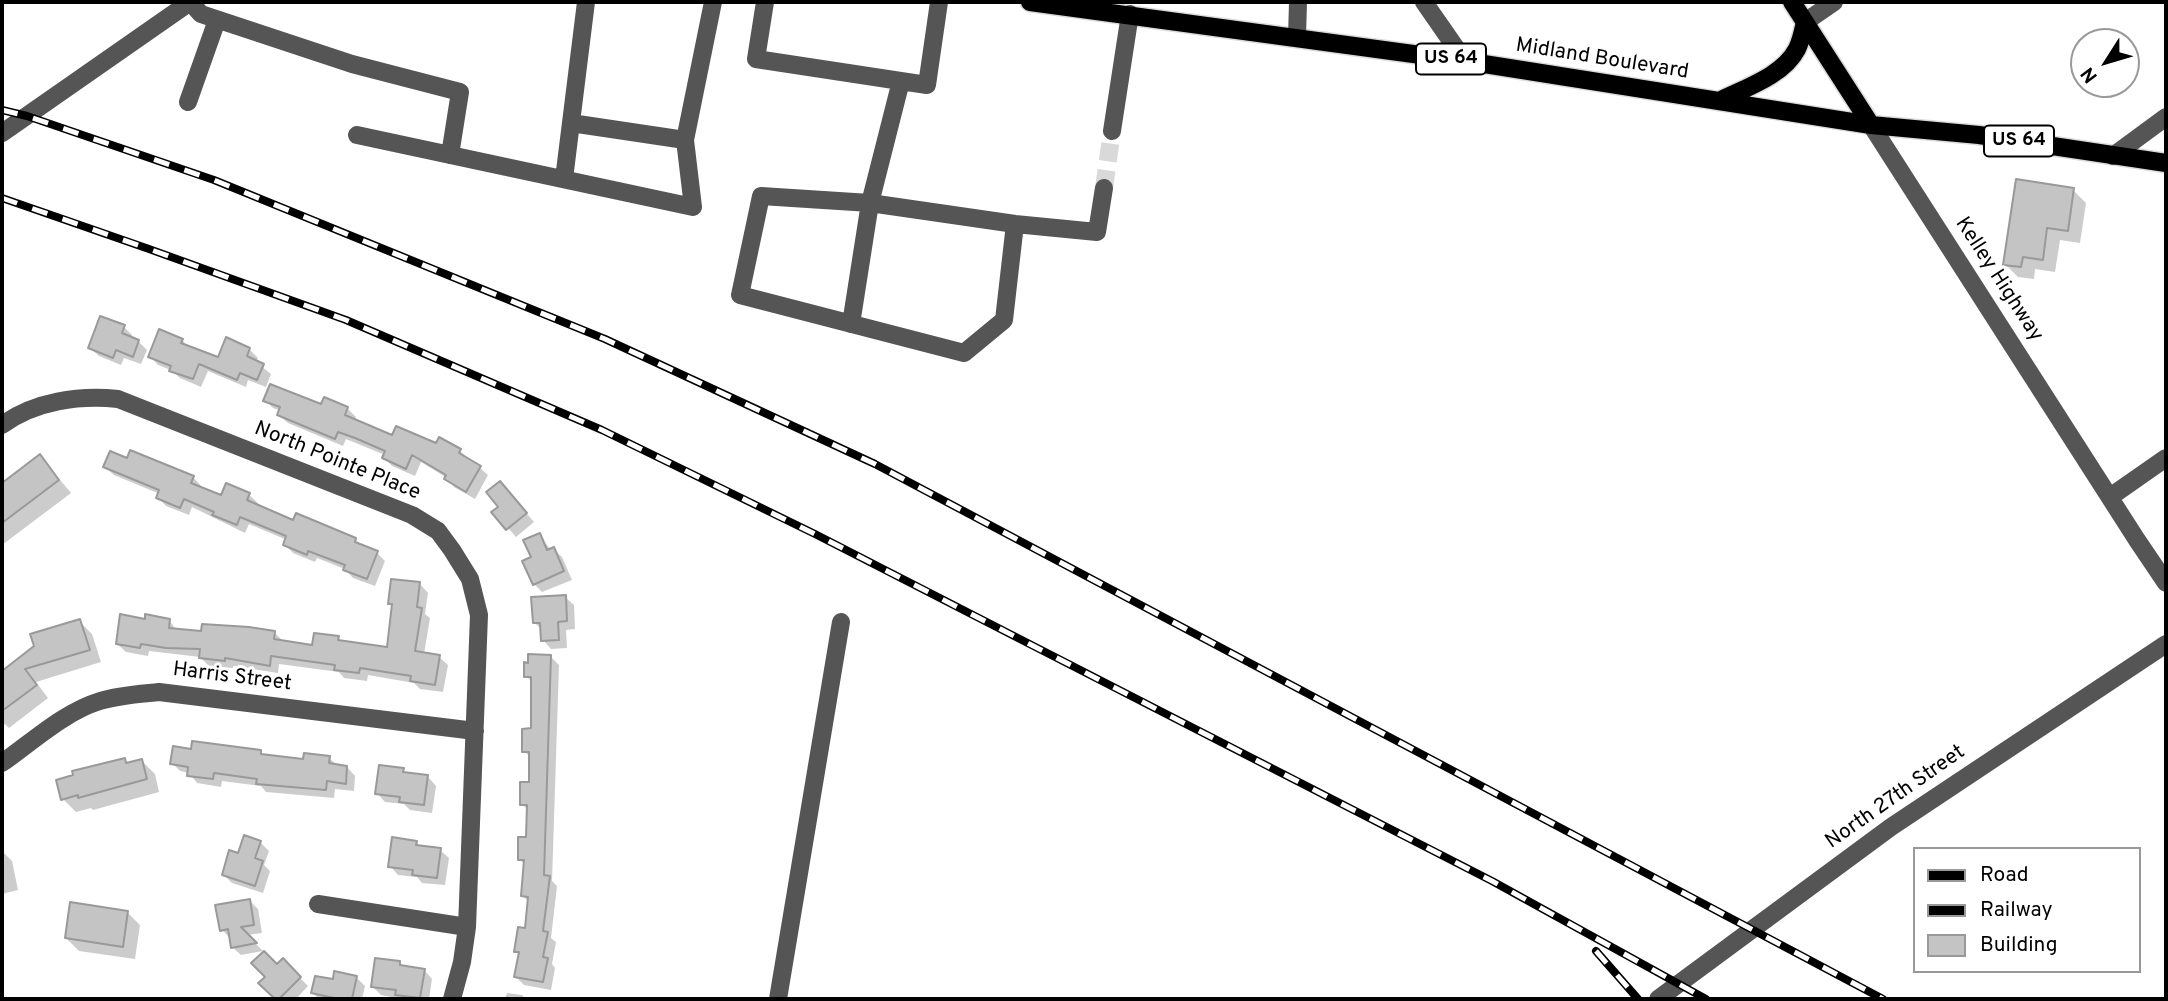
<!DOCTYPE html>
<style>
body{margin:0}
#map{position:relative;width:2168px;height:1001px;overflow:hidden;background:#fff;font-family:Overpass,sans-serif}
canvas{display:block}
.frame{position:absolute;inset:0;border:4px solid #000;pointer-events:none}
.legend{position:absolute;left:1913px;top:847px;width:228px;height:126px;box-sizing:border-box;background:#fff;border:2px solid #999;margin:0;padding:9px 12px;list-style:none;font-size:21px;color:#000}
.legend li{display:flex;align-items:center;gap:14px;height:35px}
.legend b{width:35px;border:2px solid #999}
.north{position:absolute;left:2070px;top:28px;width:70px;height:70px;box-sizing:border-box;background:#fff;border:2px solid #999;border-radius:50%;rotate:233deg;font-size:19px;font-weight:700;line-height:28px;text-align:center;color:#000}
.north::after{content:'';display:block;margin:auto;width:24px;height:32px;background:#000;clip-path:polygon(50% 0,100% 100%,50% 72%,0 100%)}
</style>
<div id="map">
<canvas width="2168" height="1001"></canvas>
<div class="frame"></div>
<ul class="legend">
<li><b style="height:9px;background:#000"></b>Road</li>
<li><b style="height:9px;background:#000"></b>Railway</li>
<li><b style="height:19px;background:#c4c4c4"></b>Building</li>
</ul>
<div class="north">N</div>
</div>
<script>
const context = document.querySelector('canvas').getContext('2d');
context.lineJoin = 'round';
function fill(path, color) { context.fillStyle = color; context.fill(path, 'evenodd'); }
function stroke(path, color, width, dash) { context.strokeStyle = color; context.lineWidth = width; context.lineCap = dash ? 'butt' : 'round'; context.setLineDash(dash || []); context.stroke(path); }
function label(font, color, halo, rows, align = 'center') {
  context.font = font + ' Overpass,sans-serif'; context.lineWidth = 6; context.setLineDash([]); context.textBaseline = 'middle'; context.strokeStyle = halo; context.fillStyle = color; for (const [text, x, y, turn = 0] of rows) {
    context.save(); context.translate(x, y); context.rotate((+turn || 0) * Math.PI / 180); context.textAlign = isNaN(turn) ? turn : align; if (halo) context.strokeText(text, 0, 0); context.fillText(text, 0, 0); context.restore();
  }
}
fill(new Path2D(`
 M 2073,190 L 2086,203 L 2080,243 L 2060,240 L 2055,272 L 2035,269 L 2034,279 L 2018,277 L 2005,264 Z
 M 124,327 L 132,335 L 131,339 L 138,341 L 147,350 L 141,364 L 124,358 L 121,365 L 99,356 L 90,348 Z
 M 182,340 L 189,348 L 219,359 L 249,349 L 258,358 L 256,362 L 271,374 L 266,387 L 248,380 L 246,387 L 208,371 L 201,387 L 180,378 L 171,370 L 158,365 L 150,356 Z
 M 265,400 L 347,408 L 356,417 L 354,421 L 393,437 L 436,446 L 440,440 L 460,451 L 488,475 L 475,499 L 454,487 L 447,478 L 421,462 L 415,476 L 392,466 L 384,458 L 385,455 L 346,439 L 343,446 L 288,423 L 279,415 L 281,411 L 273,408 Z
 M 40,456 L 71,493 L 2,545 L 2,485 Z
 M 128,460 L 193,477 L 201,486 L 200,489 L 222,497 L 249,495 L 258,503 L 256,506 L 294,522 L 355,539 L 363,547 L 377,553 L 385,561 L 375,586 L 353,578 L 345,569 L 317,558 L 315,562 L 293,553 L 285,544 L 287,540 L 249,524 L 245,533 L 192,507 L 189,515 L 166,506 L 158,497 L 160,494 L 114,475 L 105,467 Z
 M 508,492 L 534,522 L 516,537 L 494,512 L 500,507 Z
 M 539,535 L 551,550 L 553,549 L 562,557 L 572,580 L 542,592 L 534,584 L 533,558 Z
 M 420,584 L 428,593 L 425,614 L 430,618 L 424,654 L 439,657 L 448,665 L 443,692 L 420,689 L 414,683 L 368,675 L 367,681 L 344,678 L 339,672 L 279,664 L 278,673 L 233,666 L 233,668 L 209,666 L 200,657 L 149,651 L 148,656 L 126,652 L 117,644 L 146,621 L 169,620 L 177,631 L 275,633 L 284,642 L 314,647 L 338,638 L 344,643 L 388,649 L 393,607 L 390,603 Z
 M 565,597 L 574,605 L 575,629 L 566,630 L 567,648 L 551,649 L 543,640 L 542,630 L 534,622 Z
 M 79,621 L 92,634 L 101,662 L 36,682 L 48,698 L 9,728 L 5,724 L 2,726 L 2,673 L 36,647 Z
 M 551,657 L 559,665 L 552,881 L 557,886 L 551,938 L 556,942 L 552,964 L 555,968 L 551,990 L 524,985 L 516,977 L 520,955 L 516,951 L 526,930 L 529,902 L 522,895 L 526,866 L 519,859 L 528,839 L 529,811 L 522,804 L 530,784 L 531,758 L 524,751 L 533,730 L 533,683 L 526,676 Z
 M 192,751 L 260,751 L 265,756 L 305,761 L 329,758 L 338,766 L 347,767 L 355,776 L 354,791 L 335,789 L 334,798 L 266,792 L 261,786 L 222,781 L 221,787 L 197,783 L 189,773 L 180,771 L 172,763 Z
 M 124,760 L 129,764 L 142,761 L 155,774 L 159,792 L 93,810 L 91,808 L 76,812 L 63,799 Z
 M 403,770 L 408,775 L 428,777 L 436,786 L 432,813 L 410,810 L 404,804 L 385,802 L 377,793 Z
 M 260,842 L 269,851 L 264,865 L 270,871 L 263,893 L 232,883 L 224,875 L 240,855 Z
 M 416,842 L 421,847 L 440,850 L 449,858 L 445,885 L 422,883 L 417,877 L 398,875 L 390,866 Z
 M 2,851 L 12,861 L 18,890 L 2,894 Z
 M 249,900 L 258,909 L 262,933 L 247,935 L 263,951 L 241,955 L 232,947 L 231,939 L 222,930 Z
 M 127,912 L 140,925 L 135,959 L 79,951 L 66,938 Z
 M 283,961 L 308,986 L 296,999 L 277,999 L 261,983 Z
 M 400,963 L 405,968 L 424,970 L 432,979 L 429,999 L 402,999 L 381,995 L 373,987 Z
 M 356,977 L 365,986 L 362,999 L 319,999 L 313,993 L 334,981 Z
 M 507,993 L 522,995 L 526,999 L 505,999 Z`), '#0003');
const building = new Path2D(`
 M 2016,179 L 2074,188 L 2068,231 L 2047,228 L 2043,260 L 2023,257 L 2021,267 L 2003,265 Z
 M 100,316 L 125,325 L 122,333 L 139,340 L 133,357 L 116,350 L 113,358 L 88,348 Z
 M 159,329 L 183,339 L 181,343 L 218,357 L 226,337 L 250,348 L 247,356 L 264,364 L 257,380 L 240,373 L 237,380 L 199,364 L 193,379 L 169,371 L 171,366 L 148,357 Z
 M 270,384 L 321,404 L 324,397 L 348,407 L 345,415 L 392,435 L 396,426 L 436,443 L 439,437 L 461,449 L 459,453 L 481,466 L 466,492 L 444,479 L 446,475 L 412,455 L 406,469 L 382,458 L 385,451 L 355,438 L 338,432 L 335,439 L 277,415 L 280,407 L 263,401 Z
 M 130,450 L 194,476 L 191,483 L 221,495 L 226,483 L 250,493 L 247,500 L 293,520 L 296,513 L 356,538 L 355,542 L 378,551 L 367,579 L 343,570 L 345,565 L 308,551 L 307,555 L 283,545 L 286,536 L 240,517 L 237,525 L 212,515 L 214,512 L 184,499 L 180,508 L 156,498 L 159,490 L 103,467 L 110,451 L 127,458 Z
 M 40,454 L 59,480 L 2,523 L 2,483 Z
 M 500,481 L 527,513 L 506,530 L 491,512 L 498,507 L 486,492 Z
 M 540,533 L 547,550 L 554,547 L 564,571 L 533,585 L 522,561 L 531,557 L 523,540 Z
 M 391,579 L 420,582 L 417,607 L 422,608 L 415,651 L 440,655 L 435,685 L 410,681 L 411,676 L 360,668 L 359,673 L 334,670 L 335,665 L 271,656 L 270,666 L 225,658 L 225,661 L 199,658 L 200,649 L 166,648 L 141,644 L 140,648 L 116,644 L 120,614 L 145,619 L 145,614 L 170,619 L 169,628 L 201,631 L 202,624 L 249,627 L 275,631 L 274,639 L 312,645 L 314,633 L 339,636 L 338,640 L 387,647 L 392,604 L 388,604 Z
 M 566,595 L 567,621 L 558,622 L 559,640 L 541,641 L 540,623 L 533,623 L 531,597 Z
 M 80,619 L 90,650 L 25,669 L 37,685 L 2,711 L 2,671 L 34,646 L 30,634 Z
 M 528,654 L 551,655 L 544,875 L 550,876 L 543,931 L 548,932 L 543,957 L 548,958 L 543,982 L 514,977 L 519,952 L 514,952 L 518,927 L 525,928 L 528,897 L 521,896 L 524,860 L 518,860 L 518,837 L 526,837 L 527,805 L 520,805 L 520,782 L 529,782 L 529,752 L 522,752 L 522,729 L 531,728 L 531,677 L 524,677 L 524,662 L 528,663 Z
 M 192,741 L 261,750 L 261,754 L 303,759 L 304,753 L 330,756 L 329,763 L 347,766 L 346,784 L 327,781 L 326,790 L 256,784 L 257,779 L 214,773 L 213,779 L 187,776 L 188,767 L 170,764 L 173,746 L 191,749 Z
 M 125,758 L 126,763 L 142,759 L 147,779 L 78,798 L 78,795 L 61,800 L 56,780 L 73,775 L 72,771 Z
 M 379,765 L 404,768 L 403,772 L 428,775 L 424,805 L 399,802 L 400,797 L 375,794 Z
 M 244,835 L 261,841 L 255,858 L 263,861 L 255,886 L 222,875 L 229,850 L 238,853 Z
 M 392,837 L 417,841 L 416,845 L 441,848 L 437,878 L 412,875 L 413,870 L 388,867 Z
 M 250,899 L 254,925 L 241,927 L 257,943 L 231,948 L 228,929 L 220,931 L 215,905 Z
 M 70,902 L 128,911 L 123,947 L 65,938 Z
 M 264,951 L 277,964 L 283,958 L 301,977 L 279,999 L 275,999 L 258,983 L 265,977 L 251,963 Z
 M 375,958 L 400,961 L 400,965 L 425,969 L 420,998 L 395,995 L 396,990 L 371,987 Z
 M 334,971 L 357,976 L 352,999 L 339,999 L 311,993 L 315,976 L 333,979 Z`);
fill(building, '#c4c4c4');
stroke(building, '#999', 2);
stroke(new Path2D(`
 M 1104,188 L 1112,131`), '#d9d9d9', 18, [18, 9]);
const major = new Path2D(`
 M 1030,2 L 1465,61 L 1871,125 L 1979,135 L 2166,163
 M 1792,2 L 1871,125
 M 1719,101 C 1745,88 1783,76 1797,49 C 1801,41 1803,31 1805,22`);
stroke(major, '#dbdbdb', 21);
stroke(new Path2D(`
 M 190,2 L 201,14 L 352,64 L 460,92 L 450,155
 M 765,2 L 756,59 L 927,85 L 939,2
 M 1424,2 L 1465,61
 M 1805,22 L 1834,2
 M 1297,37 L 1298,2
 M 901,81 L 870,203 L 1015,224 L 1097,232 L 1104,188
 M 188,102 L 217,20
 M 571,123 L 685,140
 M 1871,125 L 2137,540 L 2166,583
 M 1112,131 L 1130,14
 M 2,133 L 190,2
 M 357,135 L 693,207 L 685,140 L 713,2
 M 2113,156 L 2166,117
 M 564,179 L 586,2
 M 851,324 L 870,203 L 761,196 L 740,295 L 964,353 L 1004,320 L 1015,224
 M 2,425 C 35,401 79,395 118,399 L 412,515 L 438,531 L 452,550 L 470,579 L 479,615 L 467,927 L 462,962 L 452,999
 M 2110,497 L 2166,458
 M 2,763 C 32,742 64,712 100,701 C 119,695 139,694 159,692 L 475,731
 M 318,904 L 467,927
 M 778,999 L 841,622
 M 1658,999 L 1891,827 L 2166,644`), '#555', 18);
stroke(major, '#000', 18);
const rail = new Path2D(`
 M 2,110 L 27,116 L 214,180 L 605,339 L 875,464 L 1883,999
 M 2,198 L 149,249 L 346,320 L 602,430 L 815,534 L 1492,881 L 1706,999
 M 1596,951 L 1638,999`);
stroke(rail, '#000', 8);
stroke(rail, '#fff', 5, [16]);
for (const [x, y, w] of [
 [1451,59,70],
 [2019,141,70]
]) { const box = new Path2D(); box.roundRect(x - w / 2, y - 15.5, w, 31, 5); context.fillStyle = '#fff'; context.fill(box); stroke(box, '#000', 2); }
label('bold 19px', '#000', null, [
 ["US 64",1451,59],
 ["US 64",2019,141]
]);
label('21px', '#000', '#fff', [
 ["Midland Boulevard",1602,60,9],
 ["Kelley Highway",1998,280,57],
 ["North Pointe Place",337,462,22],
 ["Harris Street",232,678,7],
 ["North 27th Street",1896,798,-35]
]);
</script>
